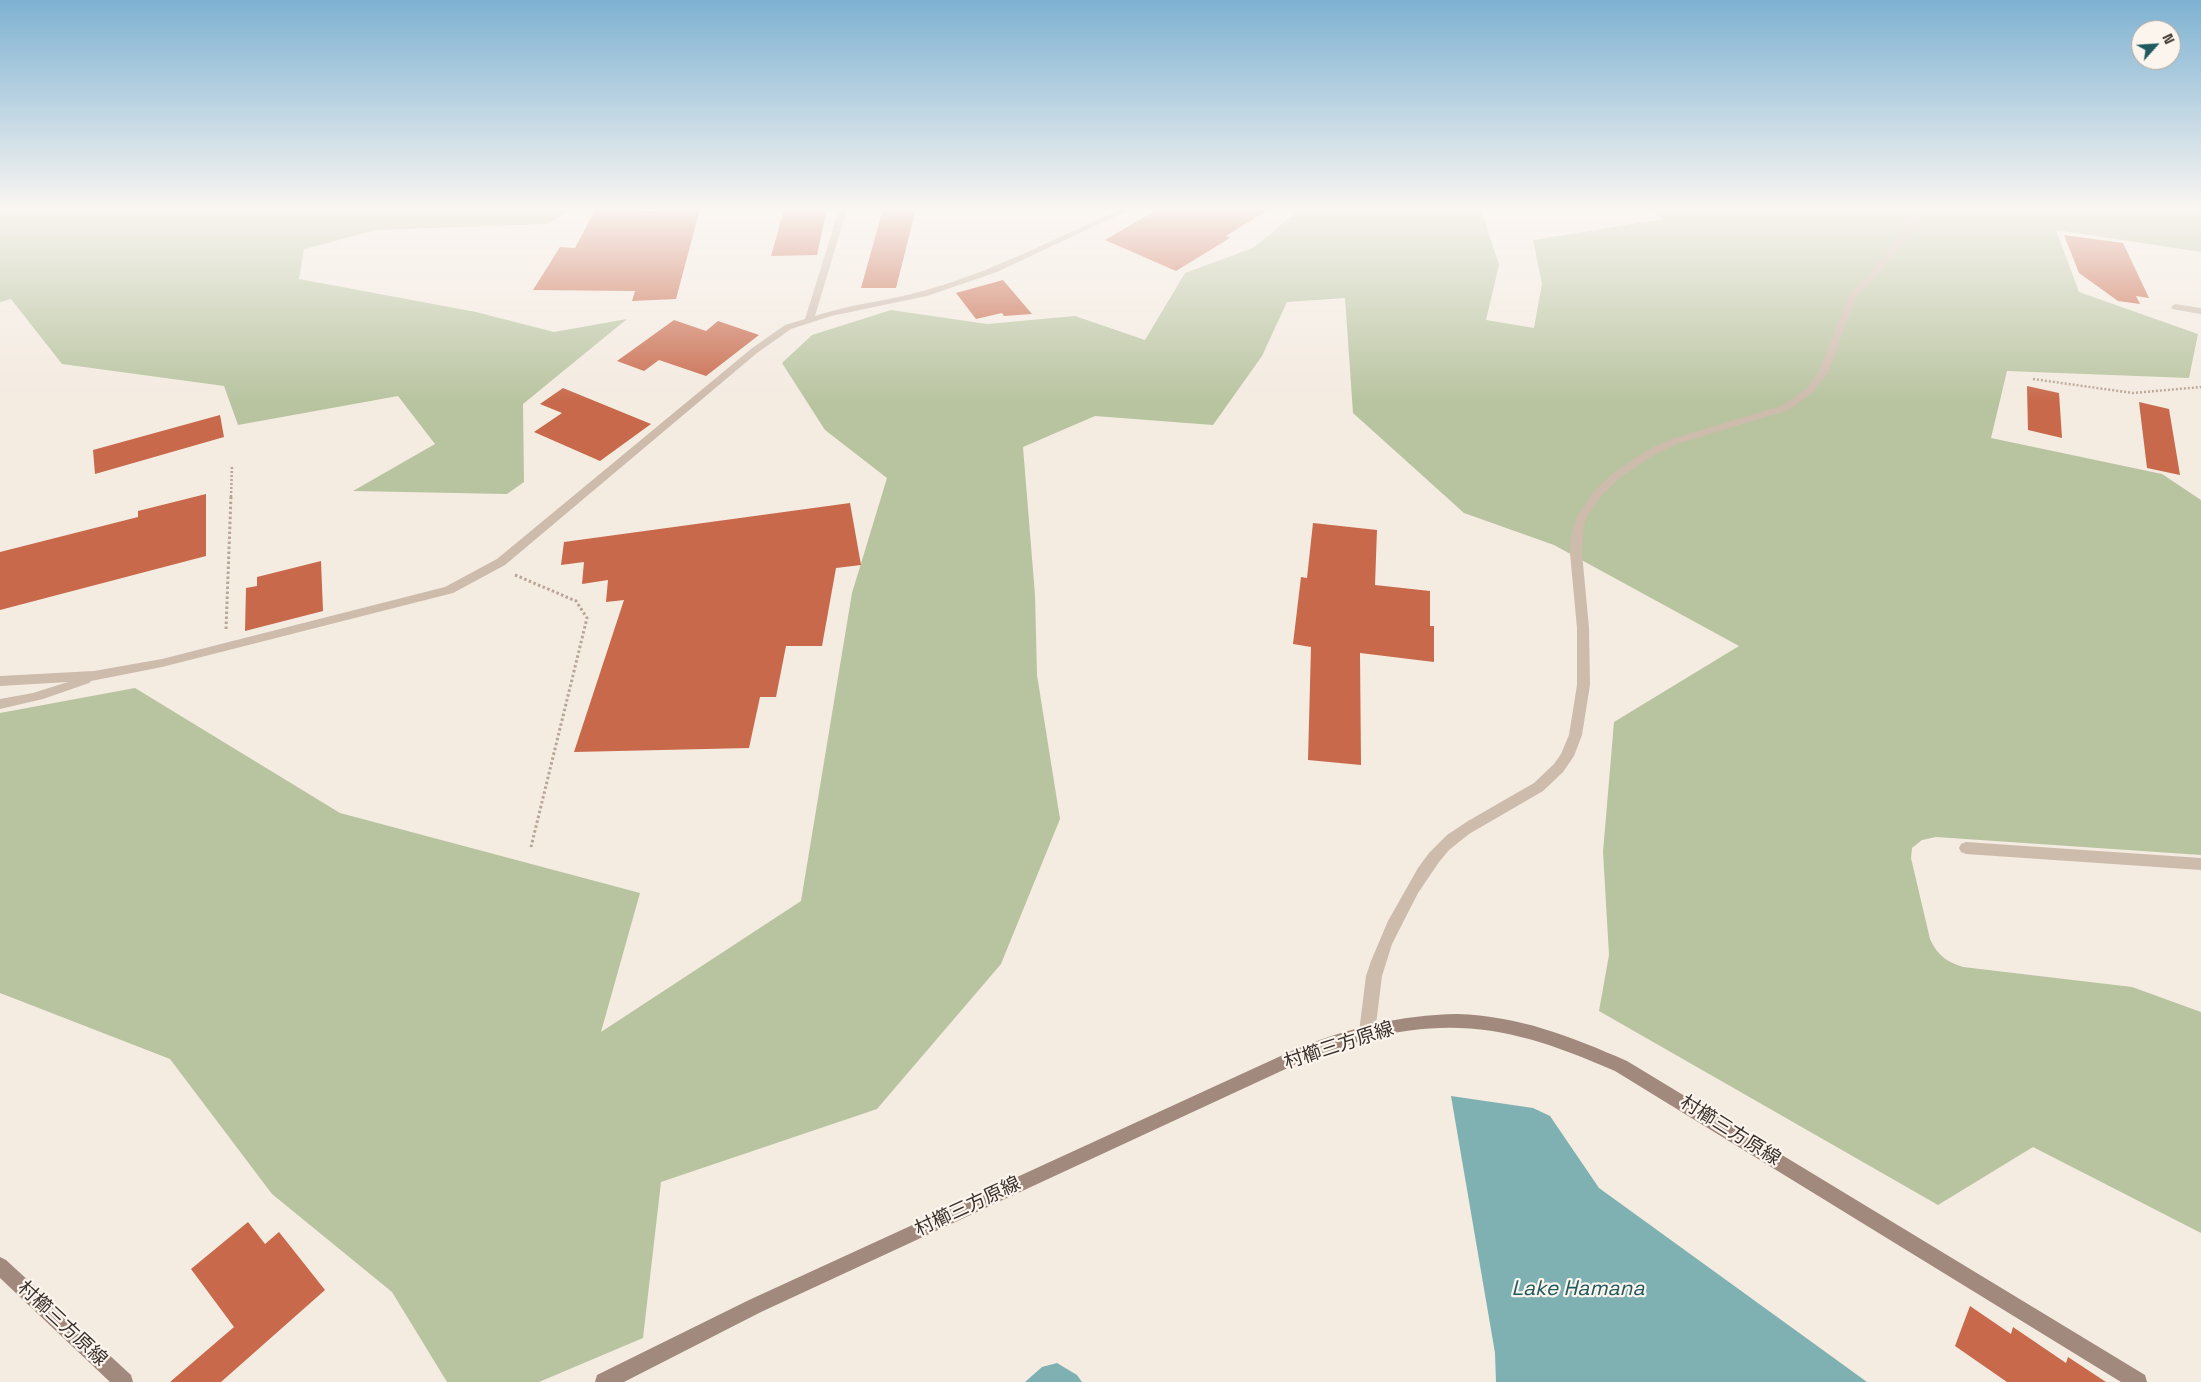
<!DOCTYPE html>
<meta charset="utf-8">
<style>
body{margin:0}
#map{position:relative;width:2201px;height:1382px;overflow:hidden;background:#f4ebe1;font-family:"Space Grotesk",sans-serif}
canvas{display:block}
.north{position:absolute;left:2131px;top:20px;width:50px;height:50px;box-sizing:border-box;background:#fbf5ee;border:1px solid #aea6a0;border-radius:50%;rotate:64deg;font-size:14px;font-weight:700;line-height:20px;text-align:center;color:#3b302b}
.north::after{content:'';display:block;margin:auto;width:18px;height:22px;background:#1f5a5e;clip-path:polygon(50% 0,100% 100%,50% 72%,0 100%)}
</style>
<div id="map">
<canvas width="2201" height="1382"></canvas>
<div class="north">N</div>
</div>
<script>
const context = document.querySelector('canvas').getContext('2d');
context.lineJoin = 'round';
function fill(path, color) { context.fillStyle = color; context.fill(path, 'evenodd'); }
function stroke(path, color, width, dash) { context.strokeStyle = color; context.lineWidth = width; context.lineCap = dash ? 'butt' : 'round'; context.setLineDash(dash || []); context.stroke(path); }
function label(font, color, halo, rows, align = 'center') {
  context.font = font + ' "Space Grotesk","Noto Sans JP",sans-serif'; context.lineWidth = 4.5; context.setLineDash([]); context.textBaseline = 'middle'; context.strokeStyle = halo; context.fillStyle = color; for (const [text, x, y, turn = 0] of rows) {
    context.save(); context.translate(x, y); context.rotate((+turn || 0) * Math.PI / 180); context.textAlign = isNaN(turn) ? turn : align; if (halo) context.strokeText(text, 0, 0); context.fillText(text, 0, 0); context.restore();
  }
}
fill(new Path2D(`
 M 0,209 L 571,209 L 548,224 L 377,230 L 304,249 L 299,279 L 476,312 L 554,332 L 627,319 L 523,404 L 524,482 L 507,494 L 353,491 L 435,444 L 398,396 L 238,425 L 224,386 L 62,364 L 11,299 L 0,302 Z
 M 1300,209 L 1481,209 L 1499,265 L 1486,320 L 1534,328 L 1542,284 L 1533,240 L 1663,219 L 1650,209 L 2201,209 L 2201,252 L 2056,230 L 2079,292 L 2198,334 L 2189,378 L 2007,371 L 1991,438 L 2162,474 L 2201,500 L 2201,855 L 1936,837 L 1922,840 L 1912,848 L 1911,858 L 1930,939 C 1937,955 1947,962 1963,967 L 2132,987 L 2201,1012 L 2201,1233 L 2033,1147 L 1938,1205 L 1599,1011 L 1609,955 L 1603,852 L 1614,722 L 1739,646 L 1554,545 L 1464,513 L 1353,413 L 1345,298 L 1287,302 L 1262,356 L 1213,425 L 1095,416 L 1023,447 L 1035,595 L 1037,675 L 1060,819 L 1001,964 L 877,1109 L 661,1182 L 643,1338 L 539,1382 L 447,1382 L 392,1292 L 272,1194 L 170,1059 L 0,993 L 0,713 L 135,688 L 340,813 L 640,893 L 601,1032 L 801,901 L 852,593 L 887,478 L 825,430 L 782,363 L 812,335 L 891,310 L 987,324 L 1075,316 L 1145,340 L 1185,273 L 1253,248 Z`), '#b8c4a0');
fill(new Path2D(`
 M 1451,1096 L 1533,1108 L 1550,1116 L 1599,1188 L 1867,1382 L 1496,1382 L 1495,1353 Z
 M 1057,1363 L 1077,1375 L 1082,1382 L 1025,1382 L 1042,1367 Z`), '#7fb0b2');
fill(new Path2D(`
 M 662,209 L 700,209 L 676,299 L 632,301 L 635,291 L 533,290 L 560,247 L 575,248 L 595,210 L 661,211 Z
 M 827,209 L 817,255 L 771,256 L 784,210 Z
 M 883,209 L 916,209 L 896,288 L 861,288 Z
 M 1158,209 L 1269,209 L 1226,236 L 1230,238 L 1176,271 L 1105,240 Z
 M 2064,235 L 2123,243 L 2149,298 L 2136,296 L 2140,304 L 2118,301 L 2079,273 Z
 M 1003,280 L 1032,314 L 1004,316 L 1002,313 L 976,319 L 956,293 Z
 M 674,320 L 706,331 L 718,321 L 759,335 L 706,376 L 659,360 L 644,371 L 617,361 Z
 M 2027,386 L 2059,393 L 2062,438 L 2028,430 Z
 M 563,388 L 651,424 L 600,461 L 534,432 L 562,413 L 540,404 Z
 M 2139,402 L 2169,409 L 2180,475 L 2147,468 Z
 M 220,415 L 224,437 L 95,474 L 93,450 Z
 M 206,494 L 206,556 L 0,610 L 0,552 L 138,517 L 138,511 Z
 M 850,503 L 861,565 L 836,568 L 822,646 L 786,646 L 776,697 L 760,697 L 749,748 L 574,752 L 624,600 L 606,602 L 608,580 L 582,584 L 584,562 L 561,565 L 564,542 Z
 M 1313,523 L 1377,530 L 1375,585 L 1430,591 L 1430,626 L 1434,626 L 1434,662 L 1360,653 L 1361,765 L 1308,760 L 1311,647 L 1293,644 L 1301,577 L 1307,578 Z
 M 321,561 L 323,611 L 245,631 L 246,588 L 257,586 L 257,577 Z
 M 248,1222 L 265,1244 L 279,1232 L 325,1290 L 221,1382 L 170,1382 L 234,1327 L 191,1269 Z
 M 1970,1306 L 2011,1334 L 2013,1327 L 2066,1363 L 2068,1357 L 2106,1382 L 2007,1382 L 1955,1346 Z`), '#c8694b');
stroke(new Path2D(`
 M 2033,379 L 2133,393 L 2201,387
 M 231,497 L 232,465`), '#b9a596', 2.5, [2, 2]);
stroke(new Path2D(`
 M 515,575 L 576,601 L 587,618 L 531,847
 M 226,629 L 231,496`), '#b9a596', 3, [2.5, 2.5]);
fill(new Path2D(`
 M 839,209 L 847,209 L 815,316 C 850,304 887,301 923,291 C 992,272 1056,238 1121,209 L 1131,209 L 997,272 L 927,296 L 831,316 L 791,329 L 757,353 L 505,565 L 453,593 L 162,667 L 91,681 L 89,683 L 43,699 L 0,709 L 0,699 L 33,693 L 68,682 L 0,686 L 0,676 L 94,671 L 162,659 L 445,587 L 497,559 L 751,349 L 785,325 L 805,319 Z
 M 1924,209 L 1933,209 L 1912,225 L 1907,238 L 1871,283 L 1857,295 L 1828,373 L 1813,392 L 1789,410 L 1680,443 L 1655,454 L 1620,478 L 1601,496 L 1586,518 L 1583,536 L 1582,553 L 1589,628 L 1590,685 L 1582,735 L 1574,756 L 1563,772 L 1543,791 L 1469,834 L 1449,850 L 1439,862 L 1418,893 L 1392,944 L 1382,976 L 1375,1032 L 1373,1037 L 1367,1039 L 1361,1037 L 1359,1032 L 1366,976 L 1371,961 L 1388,921 L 1418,868 L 1429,853 L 1447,835 L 1468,821 L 1534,783 L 1554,764 L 1561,754 L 1569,735 L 1577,685 L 1577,628 L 1570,553 L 1571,536 L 1576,518 L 1593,492 L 1612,474 L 1647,450 L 1672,439 L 1781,406 L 1807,388 L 1818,373 L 1849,294 L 1865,279 L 1900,236 L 1905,222 Z
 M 2175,304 L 2201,308 L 2201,314 L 2172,309 L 2171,307 Z
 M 1966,842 L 2201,858 L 2201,870 L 1966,854 L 1961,852 L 1959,848 L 1961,844 Z`), '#cdbbac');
fill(new Path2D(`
 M 1457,1014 C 1519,1016 1570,1036 1627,1061 L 2145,1375 L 2147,1382 L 2121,1382 L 1615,1071 C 1528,1033 1463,1014 1367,1039 C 1346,1045 1326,1054 1305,1060 L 761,1312 L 624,1382 L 595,1382 L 597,1375 L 749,1300 L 1296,1049 C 1349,1028 1400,1015 1457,1014 Z
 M 0,1257 L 6,1260 L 131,1375 L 133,1382 L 110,1382 L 0,1278 Z`), '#a18a7d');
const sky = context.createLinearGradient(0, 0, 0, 402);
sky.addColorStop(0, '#7eb2d2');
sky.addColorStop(0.52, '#faf6f2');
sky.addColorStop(1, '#faf6f200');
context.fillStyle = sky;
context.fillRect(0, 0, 2201, 402);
label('19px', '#3b302b', '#fbf5ee', [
 ["村櫛三方原線",1339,1046,-18],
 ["村櫛三方原線",1730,1131,32],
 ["村櫛三方原線",968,1207,-25],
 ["村櫛三方原線",62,1324,43]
]);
label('italic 21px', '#1f5a5e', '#fbf5ee', [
 ["Lake Hamana",1578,1289]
]);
</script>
